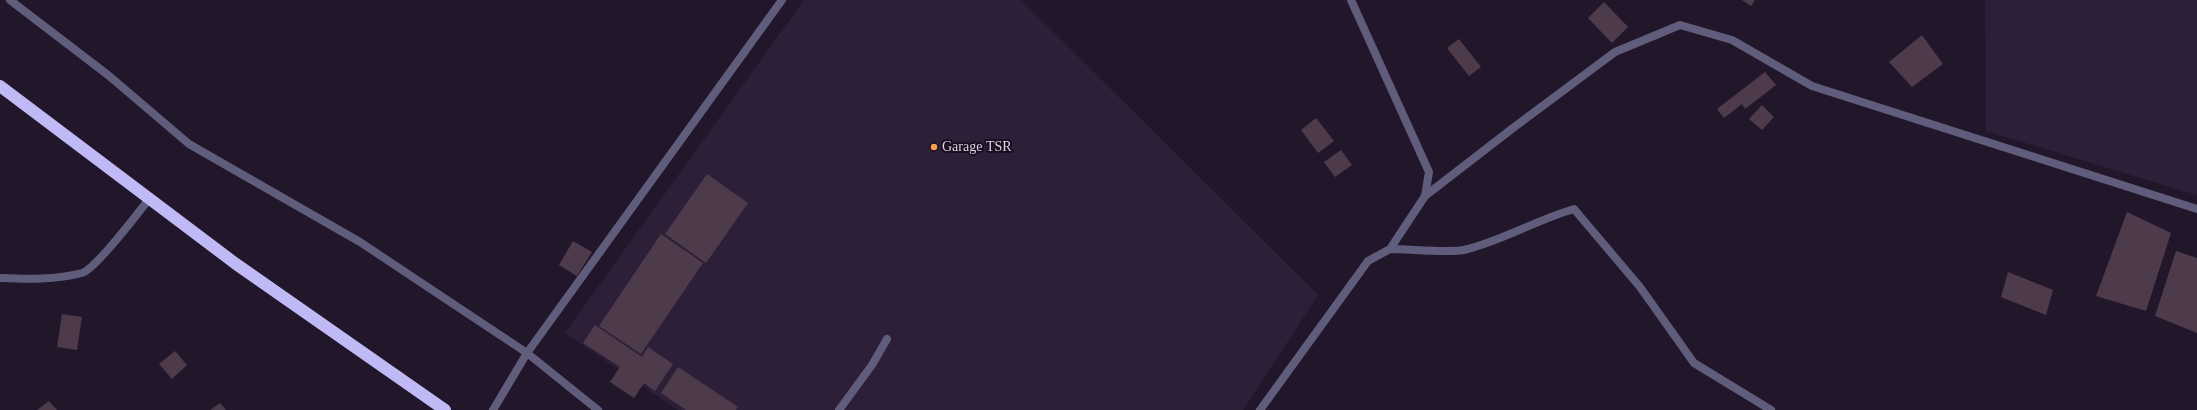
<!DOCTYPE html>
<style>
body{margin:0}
canvas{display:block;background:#22172a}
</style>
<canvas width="2197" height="410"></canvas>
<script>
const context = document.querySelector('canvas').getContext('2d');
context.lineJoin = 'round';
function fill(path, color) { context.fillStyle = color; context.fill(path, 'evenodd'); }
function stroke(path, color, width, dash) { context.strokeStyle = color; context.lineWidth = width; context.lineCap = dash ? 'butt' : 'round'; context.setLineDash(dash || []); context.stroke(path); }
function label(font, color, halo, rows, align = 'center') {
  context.font = font + ' Georgia,serif'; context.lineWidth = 4; context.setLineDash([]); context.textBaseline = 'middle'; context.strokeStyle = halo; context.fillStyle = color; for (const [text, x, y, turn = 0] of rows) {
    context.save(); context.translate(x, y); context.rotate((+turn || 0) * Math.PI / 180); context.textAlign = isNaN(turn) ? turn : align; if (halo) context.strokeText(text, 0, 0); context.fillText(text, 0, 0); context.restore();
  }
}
fill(new Path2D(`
 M 804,0 L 1021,0 L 1318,295 L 1243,410 L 678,410 L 565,333 Z
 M 1985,0 L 2197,0 L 2197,195 L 1986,131 Z`), '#2d1f38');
fill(new Path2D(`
 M 1742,0 L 1755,0 L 1751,6 Z
 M 1604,2 L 1628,27 L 1612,43 L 1588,18 Z
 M 1922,35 L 1943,64 L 1912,87 L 1889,62 Z
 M 1459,39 L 1481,67 L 1469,76 L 1447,48 Z
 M 1765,72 L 1776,85 L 1745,109 L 1742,104 L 1724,118 L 1717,109 Z
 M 1762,105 L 1774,117 L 1762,130 L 1749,119 Z
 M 1316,118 L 1334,141 L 1318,153 L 1301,130 Z
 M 1341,150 L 1352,165 L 1335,177 L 1324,162 Z
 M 707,174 L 748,203 L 706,263 L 665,234 Z
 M 2127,212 L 2171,233 L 2146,311 L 2096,296 Z
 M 661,234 L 703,263 L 641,354 L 599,326 Z
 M 573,241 L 592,252 L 577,276 L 559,265 Z
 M 2176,251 L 2197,258 L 2197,333 L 2155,316 Z
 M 2008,272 L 2053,290 L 2046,315 L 2001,297 Z
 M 62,314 L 82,317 L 77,350 L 57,347 Z
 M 595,325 L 642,357 L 648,347 L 673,364 L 655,391 L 644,383 L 634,398 L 610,382 L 620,367 L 583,343 Z
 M 175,351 L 187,365 L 172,379 L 159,364 Z
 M 678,367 L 738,407 L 736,410 L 686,410 L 661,393 Z
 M 49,401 L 57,410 L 37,410 Z
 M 220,403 L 226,410 L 210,410 Z`), '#4d3a4b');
stroke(new Path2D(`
 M 1425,196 L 1513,128 L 1615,52 L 1680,25 L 1732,40 L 1812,86 L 2197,209
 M 839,410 L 872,365 L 887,339`), '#5f5d7b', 8);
stroke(new Path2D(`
 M 10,0 L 108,75 L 189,144 L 360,242 L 527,353 L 598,410
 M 1390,249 C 1409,249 1448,253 1464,250 C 1502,241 1536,220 1574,209 L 1640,287 L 1694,363 L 1771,410
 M 0,278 C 26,279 56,280 82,273 C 95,269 139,212 149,199
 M 493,410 L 527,353 L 782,0
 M 1260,410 L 1368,261 L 1390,249 L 1425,196 L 1429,172 L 1351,0`), '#5f5d7b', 8);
stroke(new Path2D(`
 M 0,86 L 236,264 L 445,410`), '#bfbaf6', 12);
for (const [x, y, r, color] of [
 [934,147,4,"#fb9e52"]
]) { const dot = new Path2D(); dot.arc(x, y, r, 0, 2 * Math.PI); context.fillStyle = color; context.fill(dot); stroke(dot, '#180e20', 1.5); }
label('14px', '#dbd4e1', '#180e20', [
 ["Garage TSR",942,147]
], 'left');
</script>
